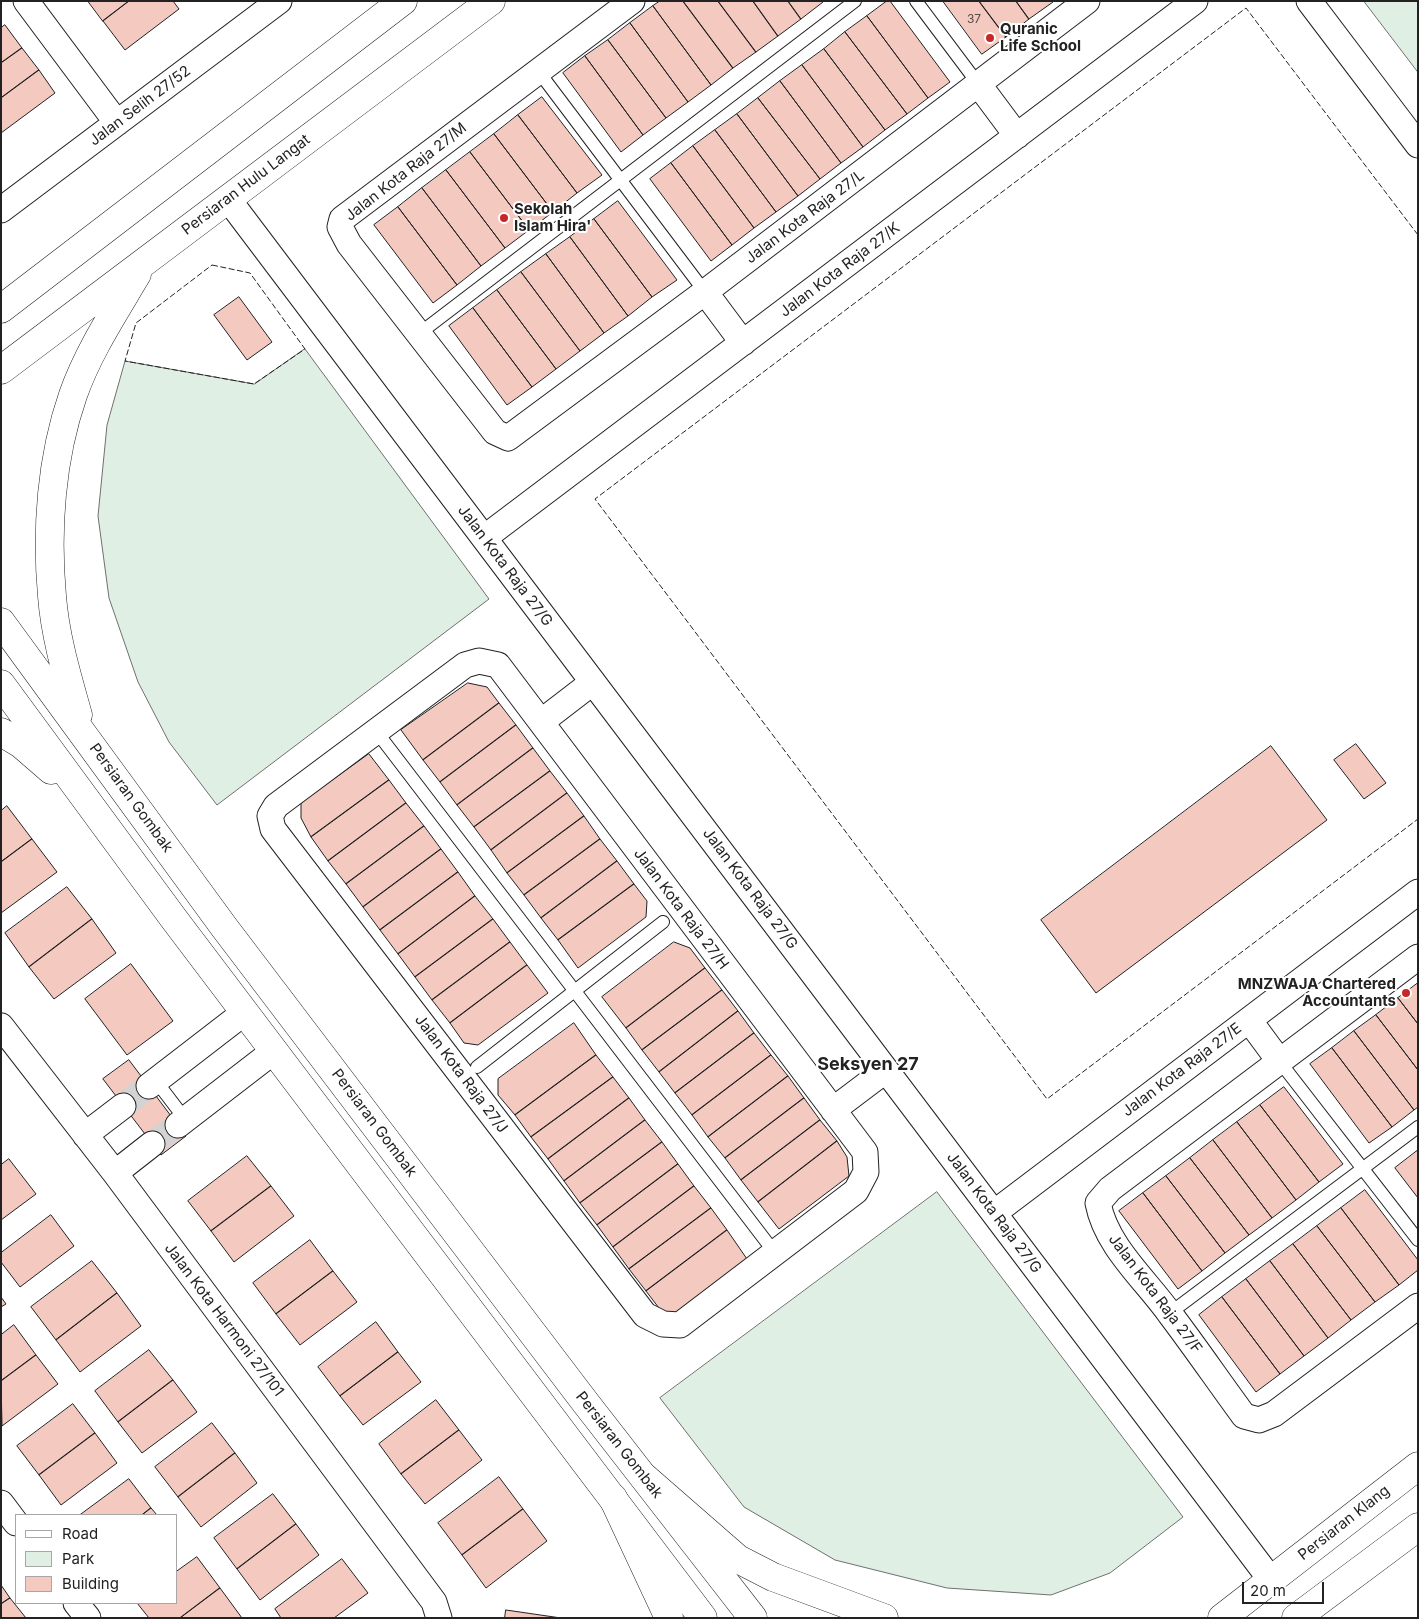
<!DOCTYPE html>
<style>
body{margin:0}
#map{position:relative;width:1419px;height:1619px;overflow:hidden;background:#fff;font-family:Inter,sans-serif}
canvas{display:block}
.frame{position:absolute;inset:0;border:2px solid #222;pointer-events:none}
.legend{position:absolute;left:15px;top:1514px;width:162px;height:90px;box-sizing:border-box;background:#fff;border:1px solid #a7a7a7;margin:0;padding:6px 9px;list-style:none;font-size:15px;color:#222}
.legend li{display:flex;align-items:center;gap:10px;height:25px}
.legend b{width:25px;border:1px solid #a7a7a7}
.scale{position:absolute;left:1242px;top:1582px;width:82px;height:22px;box-sizing:border-box;border:2px solid #222;border-top:0;padding-left:6px;font-size:15px;line-height:18px;white-space:nowrap;color:#222;-webkit-text-stroke:4px #fff;paint-order:stroke}
</style>
<div id="map">
<canvas width="1419" height="1619"></canvas>
<div class="frame"></div>
<ul class="legend">
<li><b style="height:6px;background:#fff"></b>Road</li>
<li><b style="height:14px;background:#e0efe3"></b>Park</li>
<li><b style="height:14px;background:#f3c9c0"></b>Building</li>
</ul>
<div class="scale">20 m</div>
</div>
<script>
const context = document.querySelector('canvas').getContext('2d');
context.lineJoin = 'round';
function fill(path, color) { context.fillStyle = color; context.fill(path, 'evenodd'); }
function stroke(path, color, width, dash) { context.strokeStyle = color; context.lineWidth = width; context.lineCap = dash ? 'butt' : 'round'; context.setLineDash(dash || []); context.stroke(path); }
function label(font, color, halo, rows, align = 'center') {
  context.font = font + ' Inter,sans-serif'; context.lineWidth = 4; context.setLineDash([]); context.textBaseline = 'middle'; context.strokeStyle = halo; context.fillStyle = color; for (const [text, x, y, turn = 0] of rows) {
    context.save(); context.translate(x, y); context.rotate((+turn || 0) * Math.PI / 180); context.textAlign = isNaN(turn) ? turn : align; if (halo) context.strokeText(text, 0, 0); context.fillText(text, 0, 0); context.restore();
  }
}
const green = new Path2D(`
 M 1364,1 L 1418,1 L 1418,72 Z
 M 305,349 L 489,599 L 217,805 L 169,742 L 138,682 L 109,598 L 98,516 L 107,425 L 125,361 L 254,384 Z
 M 937,1192 L 1183,1517 L 1110,1573 L 1051,1595 L 947,1588 L 835,1560 L 744,1507 L 660,1398 Z`);
fill(green, '#e0efe3');
stroke(green, '#6f6f6f', 1);
const building = new Path2D(`
 M 88,1 L 129,1 L 103,21 Z
 M 129,1 L 173,1 L 179,9 L 125,50 L 103,21 Z
 M 660,1 L 683,1 L 733,68 L 711,85 L 653,6 Z
 M 683,1 L 718,1 L 756,52 L 733,68 Z
 M 718,1 L 753,1 L 778,36 L 756,52 Z
 M 753,1 L 788,1 L 801,19 L 778,36 Z
 M 788,1 L 823,1 L 823,2 L 801,19 Z
 M 887,1 L 890,1 L 950,82 L 928,98 L 867,16 Z
 M 943,1 L 979,1 L 1006,37 L 982,54 Z
 M 979,1 L 1016,1 L 1029,19 L 1006,37 Z
 M 1016,1 L 1052,1 L 1053,2 L 1029,19 Z
 M 653,6 L 711,85 L 688,102 L 630,23 Z
 M 867,16 L 928,98 L 907,114 L 845,32 Z
 M 630,23 L 688,102 L 666,118 L 608,40 Z
 M 5,25 L 22,48 L 1,63 L 1,28 Z
 M 845,32 L 907,114 L 885,130 L 824,49 Z
 M 608,40 L 666,118 L 643,135 L 585,56 Z
 M 22,48 L 39,70 L 1,98 L 1,63 Z
 M 824,49 L 885,130 L 863,147 L 802,65 Z
 M 585,56 L 643,135 L 621,152 L 563,73 Z
 M 802,65 L 863,147 L 841,163 L 780,81 Z
 M 39,70 L 55,93 L 1,133 L 1,98 Z
 M 780,81 L 841,163 L 820,179 L 758,98 Z
 M 542,97 L 602,175 L 577,193 L 518,115 Z
 M 758,98 L 820,179 L 798,196 L 737,114 Z
 M 737,114 L 798,196 L 776,212 L 715,130 Z
 M 518,115 L 577,193 L 553,212 L 494,134 Z
 M 715,130 L 776,212 L 754,228 L 693,146 Z
 M 494,134 L 553,212 L 529,230 L 470,152 Z
 M 693,146 L 754,228 L 732,245 L 671,163 Z
 M 470,152 L 529,230 L 505,248 L 446,170 Z
 M 671,163 L 732,245 L 711,261 L 650,179 Z
 M 446,170 L 505,248 L 481,266 L 422,188 Z
 M 422,188 L 481,266 L 457,285 L 398,207 Z
 M 618,201 L 677,280 L 652,297 L 594,219 Z
 M 398,207 L 457,285 L 433,303 L 374,225 Z
 M 594,219 L 652,297 L 628,316 L 570,237 Z
 M 570,237 L 628,316 L 604,333 L 546,254 Z
 M 546,254 L 604,333 L 580,351 L 521,272 Z
 M 521,272 L 580,351 L 556,369 L 497,290 Z
 M 497,290 L 556,369 L 532,387 L 473,308 Z
 M 239,297 L 272,342 L 247,360 L 214,315 Z
 M 473,308 L 532,387 L 507,405 L 449,326 Z
 M 468,683 L 487,687 L 499,703 L 423,760 L 401,730 Z
 M 499,703 L 516,725 L 440,782 L 423,760 Z
 M 516,725 L 533,748 L 457,805 L 440,782 Z
 M 1356,744 L 1386,783 L 1364,799 L 1334,760 Z
 M 1271,746 L 1327,820 L 1096,993 L 1041,920 Z
 M 533,748 L 550,771 L 474,827 L 457,805 Z
 M 369,754 L 389,780 L 311,837 L 301,818 L 301,803 Z
 M 550,771 L 567,793 L 491,850 L 474,827 Z
 M 389,780 L 406,803 L 328,861 L 311,837 Z
 M 567,793 L 584,816 L 507,873 L 491,850 Z
 M 406,803 L 424,826 L 346,884 L 328,861 Z
 M 7,806 L 32,839 L 1,862 L 1,811 Z
 M 584,816 L 600,839 L 524,895 L 507,873 Z
 M 424,826 L 441,849 L 363,907 L 346,884 Z
 M 32,839 L 57,872 L 1,913 L 1,862 Z
 M 600,839 L 617,861 L 541,918 L 524,895 Z
 M 441,849 L 458,872 L 380,930 L 363,907 Z
 M 617,861 L 634,884 L 558,940 L 541,918 Z
 M 458,872 L 475,896 L 398,954 L 380,930 Z
 M 634,884 L 647,901 L 646,917 L 578,968 L 558,940 Z
 M 67,887 L 92,919 L 29,967 L 5,933 Z
 M 475,896 L 493,919 L 415,977 L 398,954 Z
 M 92,919 L 116,953 L 54,999 L 29,967 Z
 M 493,919 L 510,942 L 432,1000 L 415,977 Z
 M 510,942 L 527,965 L 450,1023 L 432,1000 Z
 M 674,942 L 690,948 L 705,968 L 626,1028 L 602,997 Z
 M 131,964 L 173,1021 L 127,1055 L 85,999 Z
 M 527,965 L 548,993 L 478,1045 L 464,1043 L 450,1023 Z
 M 705,968 L 722,990 L 642,1050 L 626,1028 Z
 M 1418,983 L 1418,1024 L 1398,998 Z
 M 722,990 L 738,1011 L 659,1072 L 642,1050 Z
 M 1398,998 L 1418,1024 L 1418,1070 L 1376,1015 Z
 M 738,1011 L 754,1033 L 675,1093 L 659,1072 Z
 M 1376,1015 L 1418,1070 L 1418,1107 L 1414,1110 L 1354,1031 Z
 M 574,1023 L 596,1055 L 515,1115 L 498,1095 L 498,1079 Z
 M 1354,1031 L 1414,1110 L 1392,1127 L 1332,1048 Z
 M 754,1033 L 771,1055 L 692,1115 L 675,1093 Z
 M 1332,1048 L 1392,1127 L 1369,1143 L 1310,1064 Z
 M 596,1055 L 613,1077 L 531,1137 L 515,1115 Z
 M 771,1055 L 788,1076 L 708,1137 L 692,1115 Z
 M 129,1060 L 186,1136 L 161,1155 L 103,1079 Z
 M 788,1076 L 804,1098 L 725,1158 L 708,1137 Z
 M 613,1077 L 629,1098 L 548,1159 L 531,1137 Z
 M 1284,1087 L 1343,1164 L 1319,1182 L 1260,1105 Z
 M 629,1098 L 645,1120 L 564,1181 L 548,1159 Z
 M 804,1098 L 820,1120 L 741,1180 L 725,1158 Z
 M 1260,1105 L 1319,1182 L 1296,1200 L 1237,1122 Z
 M 645,1120 L 662,1142 L 580,1203 L 564,1181 Z
 M 820,1120 L 837,1141 L 758,1202 L 741,1180 Z
 M 1237,1122 L 1296,1200 L 1272,1218 L 1213,1140 Z
 M 1213,1140 L 1272,1218 L 1249,1235 L 1190,1158 Z
 M 837,1141 L 847,1157 L 849,1176 L 779,1229 L 758,1202 Z
 M 662,1142 L 678,1164 L 597,1225 L 580,1203 Z
 M 1417,1151 L 1418,1153 L 1418,1198 L 1395,1168 Z
 M 247,1156 L 271,1186 L 211,1231 L 188,1201 Z
 M 1190,1158 L 1249,1235 L 1225,1253 L 1166,1176 Z
 M 9,1159 L 36,1194 L 1,1220 L 1,1165 Z
 M 678,1164 L 694,1186 L 613,1247 L 597,1225 Z
 M 1166,1176 L 1225,1253 L 1202,1271 L 1143,1193 Z
 M 271,1186 L 294,1216 L 234,1262 L 211,1231 Z
 M 694,1186 L 711,1208 L 629,1269 L 613,1247 Z
 M 1365,1190 L 1418,1260 L 1418,1270 L 1399,1285 L 1341,1208 Z
 M 1143,1193 L 1202,1271 L 1178,1289 L 1119,1211 Z
 M 711,1208 L 727,1230 L 646,1291 L 629,1269 Z
 M 1341,1208 L 1399,1285 L 1375,1302 L 1317,1226 Z
 M 51,1215 L 74,1246 L 20,1287 L 1,1262 L 1,1253 Z
 M 1317,1226 L 1375,1302 L 1351,1320 L 1293,1244 Z
 M 727,1230 L 747,1259 L 678,1317 L 662,1312 L 646,1291 Z
 M 310,1240 L 333,1271 L 276,1314 L 253,1283 Z
 M 1293,1244 L 1351,1320 L 1328,1338 L 1270,1261 Z
 M 92,1261 L 117,1293 L 56,1340 L 31,1307 Z
 M 1270,1261 L 1328,1338 L 1304,1356 L 1246,1279 Z
 M 333,1271 L 357,1302 L 300,1345 L 276,1314 Z
 M 1246,1279 L 1304,1356 L 1280,1374 L 1222,1297 Z
 M 117,1293 L 141,1326 L 80,1372 L 56,1340 Z
 M 1,1297 L 6,1304 L 1,1307 Z
 M 1222,1297 L 1280,1374 L 1256,1392 L 1199,1315 Z
 M 376,1322 L 398,1352 L 340,1396 L 318,1367 Z
 M 14,1325 L 36,1355 L 1,1381 L 1,1335 Z
 M 149,1350 L 173,1380 L 118,1422 L 95,1391 Z
 M 398,1352 L 421,1382 L 363,1425 L 340,1396 Z
 M 36,1355 L 58,1384 L 2,1426 L 1,1381 Z
 M 173,1380 L 197,1412 L 142,1453 L 118,1422 Z
 M 436,1400 L 459,1430 L 401,1474 L 379,1444 Z
 M 73,1404 L 95,1433 L 39,1475 L 17,1446 Z
 M 212,1423 L 235,1453 L 178,1497 L 155,1467 Z
 M 459,1430 L 482,1460 L 425,1504 L 401,1474 Z
 M 95,1433 L 117,1463 L 61,1505 L 39,1475 Z
 M 235,1453 L 257,1483 L 201,1527 L 178,1497 Z
 M 499,1477 L 523,1509 L 462,1555 L 438,1523 Z
 M 129,1479 L 151,1508 L 142,1515 L 80,1515 Z
 M 273,1494 L 296,1524 L 237,1569 L 214,1538 Z
 M 151,1508 L 157,1515 L 142,1515 Z
 M 523,1509 L 547,1541 L 486,1588 L 462,1555 Z
 M 296,1524 L 319,1555 L 260,1600 L 237,1569 Z
 M 197,1557 L 220,1588 L 180,1618 L 149,1618 L 137,1603 L 176,1603 L 176,1572 Z
 M 342,1559 L 368,1593 L 334,1618 L 281,1618 L 275,1609 Z
 M 1,1585 L 10,1598 L 1,1604 Z
 M 220,1588 L 242,1618 L 180,1618 Z
 M 10,1598 L 26,1618 L 1,1618 L 1,1604 Z
 M 506,1610 L 561,1618 L 505,1618 Z`);
fill(building, '#f3c9c0');
stroke(building, '#222', 1);
stroke(new Path2D(`
 M 123,1106 L 149,1086
 M 152,1144 L 178,1125`), '#d3d3d3', 25, [25, 12]);
const service = new Path2D(`
 M 916,1 L 979,85
 M 539,72 L 705,292
 M 420,333 L 855,1
 M 376,731 L 775,1253
 M 1280,1062 L 1418,1240
 M 477,1067 L 663,922
 M 156,1081 L 185,1119
 M 1170,1313 L 1418,1127`);
const minor = new Path2D(`
 M 26,1 L 117,123
 M 632,1 L 342,219 L 340,227 L 349,244 L 495,432 L 508,438 L 705,292 L 1087,1
 M 1309,1 L 1418,145
 M 979,85 L 1017,136
 M 228,199 L 1271,1580
 M 1,210 L 279,1
 M 705,292 L 743,343
 M 484,538 L 1195,1
 M 479,661 L 498,665 L 865,1152 L 866,1172 L 856,1191 L 680,1325 L 663,1324 L 645,1315 L 273,829 L 270,816 L 276,806 L 465,665 Z
 M 541,722 L 593,682
 M 1418,957 L 1110,1189 L 1098,1203 C 1106,1246 1145,1279 1170,1314 C 1195,1347 1219,1382 1244,1416 L 1259,1420 L 1274,1414 L 1418,1306
 M 1249,1020 L 1280,1062
 M 1,1026 L 115,1173 L 434,1602 L 439,1618
 M 149,1086 L 245,1012
 M 833,1110 L 886,1070
 M 178,1125 L 274,1051
 M 85,1135 L 123,1106
 M 115,1173 L 152,1144
 M 994,1213 L 1418,892
 M 1,1503 L 16,1523
 M 76,1603 L 88,1618`);
const secondary = new Path2D(`
 M 1,309 L 403,1
 M 1,370 L 491,1
 M 1,622 L 224,927 L 585,1402 L 753,1618
 M 1,684 L 174,919 L 703,1618
 M 78,715 C 67,676 55,636 52,596 C 46,530 51,458 73,395 C 88,352 114,313 137,274
 M 1,732 L 21,744 L 51,770`);
const primary = new Path2D(`
 M 644,1477 L 738,1559 L 773,1577 L 884,1618
 M 613,1498 L 669,1618
 M 1222,1618 L 1418,1466
 M 1296,1618 L 1418,1527`);
stroke(service, '#222', 14);
stroke(minor, '#222', 27);
stroke(secondary, '#222', 29);
stroke(primary, '#222', 29);
stroke(service, '#fff', 12);
stroke(minor, '#fff', 25);
stroke(secondary, '#fff', 28);
stroke(primary, '#fff', 28);
stroke(new Path2D(`
 M 1418,235 L 1246,8 L 595,499 L 1047,1099 L 1418,819
 M 212,265 L 250,273 L 305,349 L 254,384 L 125,361 L 136,323 Z`), '#222', 1, [6, 2.5]);
for (const [x, y, r, color] of [
 [990,38,5,"#c62828"],
 [504,218,5,"#c62828"],
 [1406,993,5,"#c62828"]
]) { const dot = new Path2D(); dot.arc(x, y, r, 0, 2 * Math.PI); context.fillStyle = color; context.fill(dot); stroke(dot, '#fff', 2); }
label('12px', '#564c4a', null, [
 ["37",974,19]
]);
label('bold 15px', '#222', '#fff', [
 ["Quranic",1000,29],
 ["Life School",1000,46],
 ["Sekolah",514,209],
 ["Islam Hira'",514,226],
 ["MNZWAJA Chartered",1396,984,"right"],
 ["Accountants",1396,1001,"right"]
], 'left');
label('15px', '#222', '#fff', [
 ["Jalan Selih 27/52",140,106,-37],
 ["Jalan Kota Raja 27/M",406,172,-38],
 ["Persiaran Hulu Langat",246,185,-37],
 ["Jalan Kota Raja 27/L",805,217,-37],
 ["Jalan Kota Raja 27/K",840,270,-37],
 ["Jalan Kota Raja 27/G",505,566,53],
 ["Persiaran Gombak",131,798,54],
 ["Jalan Kota Raja 27/G",750,889,53],
 ["Jalan Kota Raja 27/H",681,909,53],
 ["Jalan Kota Raja 27/E",1182,1070,-37],
 ["Jalan Kota Raja 27/J",461,1074,53],
 ["Persiaran Gombak",374,1123,53],
 ["Jalan Kota Raja 27/G",994,1213,53],
 ["Jalan Kota Raja 27/F",1155,1294,53],
 ["Jalan Kota Harmoni 27/101",224,1320,53],
 ["Persiaran Gombak",619,1445,52],
 ["Persiaran Klang",1344,1523,-38]
]);
label('bold 18px', '#222', '#fff', [
 ["Seksyen 27",868,1065]
]);
</script>
